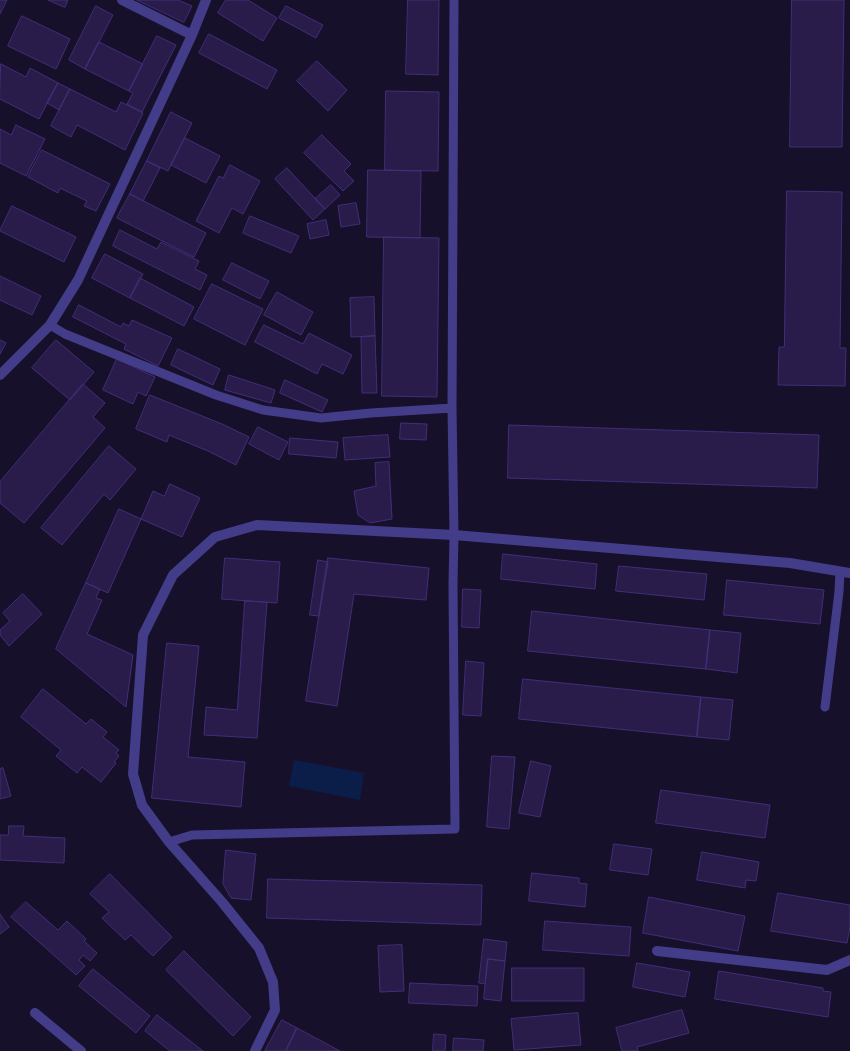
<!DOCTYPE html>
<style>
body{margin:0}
canvas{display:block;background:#16102a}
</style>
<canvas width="850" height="1051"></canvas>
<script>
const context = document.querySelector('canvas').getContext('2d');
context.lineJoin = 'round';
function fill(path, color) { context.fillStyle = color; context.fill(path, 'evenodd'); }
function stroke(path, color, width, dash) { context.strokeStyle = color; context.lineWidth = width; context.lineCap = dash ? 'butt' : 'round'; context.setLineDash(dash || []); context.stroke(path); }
fill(new Path2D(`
 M 294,760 L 364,773 L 360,800 L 289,786 Z`), '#0b1d49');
const building = new Path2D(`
 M 0,0 L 7,0 L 0,14 Z
 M 48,0 L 68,0 L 65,7 Z
 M 137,0 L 178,0 L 192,6 L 184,22 Z
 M 226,0 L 248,0 L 277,18 L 263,41 L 218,13 Z
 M 408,0 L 439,0 L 438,75 L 406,74 Z
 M 792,0 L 844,0 L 842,147 L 790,147 Z
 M 96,6 L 113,15 L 85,69 L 69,60 Z
 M 286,6 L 323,25 L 316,38 L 279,18 Z
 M 22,16 L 70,39 L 56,69 L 8,46 Z
 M 209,34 L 277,70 L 267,89 L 199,53 Z
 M 157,36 L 176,45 L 142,112 L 127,104 L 133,93 L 129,91 Z
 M 99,42 L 143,64 L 129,91 L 85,69 Z
 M 317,61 L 347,90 L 328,111 L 297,81 Z
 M 1,64 L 26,77 L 30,68 L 58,83 L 39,119 L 0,99 Z
 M 58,83 L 70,89 L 59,110 L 47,103 Z
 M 70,89 L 116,112 L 121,102 L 143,113 L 125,150 L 77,125 L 71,137 L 51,126 Z
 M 386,91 L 439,92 L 438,171 L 385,170 Z
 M 171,112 L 192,123 L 168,171 L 147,161 Z
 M 16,125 L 45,139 L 26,176 L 0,163 L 0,129 L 11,135 Z
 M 322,135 L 351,164 L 344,171 L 354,181 L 343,191 L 304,153 Z
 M 185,138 L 220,156 L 206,183 L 171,165 Z
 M 42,150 L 110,184 L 96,211 L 84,206 L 87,201 L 60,188 L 58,193 L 28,177 Z
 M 147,161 L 160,168 L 143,201 L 130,194 Z
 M 230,165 L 260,181 L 243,214 L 232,208 L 219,233 L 196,221 L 219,176 L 223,178 Z
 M 287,168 L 325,209 L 313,220 L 275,179 Z
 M 368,170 L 421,171 L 420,238 L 367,237 Z
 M 331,185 L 340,195 L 325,209 L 315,199 Z
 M 787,191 L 842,192 L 840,348 L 846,348 L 845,386 L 778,385 L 779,347 L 784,347 Z
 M 130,194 L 206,233 L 194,257 L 117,218 Z
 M 356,203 L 360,224 L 341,227 L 338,206 Z
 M 12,206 L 76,237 L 64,262 L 0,231 Z
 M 250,216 L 299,236 L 291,253 L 243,233 Z
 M 326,220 L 329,235 L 310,239 L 307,224 Z
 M 120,230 L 157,249 L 161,242 L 199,261 L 195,269 L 207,275 L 200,290 L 113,246 Z
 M 384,237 L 439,238 L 437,397 L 382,396 Z
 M 105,254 L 143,274 L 130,298 L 92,278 Z
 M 232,263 L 269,281 L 260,299 L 223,280 Z
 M 0,276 L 41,296 L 32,315 L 0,300 Z
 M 140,278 L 194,307 L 184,326 L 130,298 Z
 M 212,284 L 263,309 L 245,345 L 194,319 Z
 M 277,292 L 313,312 L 301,335 L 264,315 Z
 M 374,297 L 375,336 L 351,337 L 350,298 Z
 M 79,305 L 121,327 L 123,323 L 129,326 L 132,320 L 172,338 L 158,366 L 124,349 L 126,344 L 73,317 Z
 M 264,325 L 303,344 L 309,333 L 352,355 L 343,374 L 322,364 L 317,374 L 255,342 Z
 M 375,336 L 377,393 L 362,393 L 361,337 Z
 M 0,340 L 6,343 L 0,354 Z
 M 56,340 L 94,372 L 70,400 L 32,368 Z
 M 178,349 L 220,369 L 213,385 L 171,365 Z
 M 117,359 L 155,377 L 146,396 L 138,392 L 133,404 L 103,390 Z
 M 229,375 L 275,390 L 271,403 L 225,390 Z
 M 285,380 L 328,400 L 322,412 L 280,393 Z
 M 83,384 L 105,403 L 93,417 L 105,428 L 24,523 L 0,503 L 0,482 Z
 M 150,395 L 222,424 L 249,437 L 236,465 L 208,451 L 169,435 L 167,442 L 136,429 Z
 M 401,423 L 427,424 L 426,440 L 400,439 Z
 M 509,425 L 819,435 L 817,488 L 508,478 Z
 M 258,427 L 288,442 L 279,460 L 249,444 Z
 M 388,435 L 390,457 L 345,460 L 343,438 Z
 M 290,438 L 338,442 L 336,458 L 289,454 Z
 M 109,446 L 136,469 L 110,500 L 104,494 L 62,545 L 41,528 Z
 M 389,462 L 392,519 L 370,523 L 358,515 L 354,491 L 376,486 L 375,463 Z
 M 170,484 L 200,498 L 182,537 L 141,519 L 153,491 L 164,496 Z
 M 119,509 L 141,519 L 108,593 L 86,583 Z
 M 503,554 L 597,564 L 595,589 L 501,579 Z
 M 225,558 L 280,562 L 277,603 L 222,599 Z
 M 328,558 L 429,568 L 426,600 L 354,594 L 337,706 L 306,701 Z
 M 318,560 L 328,562 L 319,616 L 310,615 Z
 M 619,566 L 707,574 L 704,600 L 616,591 Z
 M 727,580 L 824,590 L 820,624 L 724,615 Z
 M 86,583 L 100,589 L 96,598 L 102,600 L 87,634 L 133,655 L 126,707 L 56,649 Z
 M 463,589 L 481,590 L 479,628 L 462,627 Z
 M 23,594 L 42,614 L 9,646 L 0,635 L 0,630 L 10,621 L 3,613 Z
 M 245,601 L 267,602 L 257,738 L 204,735 L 206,707 L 237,710 Z
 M 532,611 L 710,630 L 706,669 L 528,651 Z
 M 710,630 L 741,633 L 737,673 L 706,669 Z
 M 167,643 L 199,646 L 188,757 L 245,762 L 241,807 L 152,798 Z
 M 466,661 L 484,663 L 481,716 L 463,715 Z
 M 523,679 L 701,697 L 697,737 L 519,719 Z
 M 43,689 L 86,724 L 91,719 L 107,732 L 103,737 L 119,750 L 116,753 L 119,756 L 114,762 L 116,763 L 101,782 L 82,767 L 77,773 L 56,756 L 61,750 L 21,717 Z
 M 701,697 L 733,700 L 729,740 L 697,737 Z
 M 492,756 L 515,757 L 509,829 L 487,827 Z
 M 531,761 L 551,766 L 540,817 L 519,813 Z
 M 3,768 L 11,796 L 0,799 L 0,769 Z
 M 661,790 L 770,805 L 765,838 L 656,823 Z
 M 9,826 L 24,826 L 23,836 L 65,838 L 64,863 L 0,860 L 0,835 L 8,835 Z
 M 614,844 L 652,849 L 648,875 L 610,870 Z
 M 226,850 L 256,854 L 251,900 L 231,898 L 223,884 Z
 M 702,852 L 759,862 L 756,881 L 746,880 L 745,888 L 697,880 Z
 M 532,873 L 579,878 L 579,883 L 587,884 L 585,907 L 529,901 Z
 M 110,874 L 172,937 L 153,956 L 131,935 L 125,940 L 102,918 L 109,912 L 90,894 Z
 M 268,879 L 482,885 L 481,925 L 267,918 Z
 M 778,893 L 850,905 L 850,927 L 847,943 L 771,931 Z
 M 649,897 L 745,916 L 738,951 L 643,933 Z
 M 26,902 L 58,930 L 67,921 L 86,939 L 84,941 L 97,953 L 90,961 L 83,955 L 79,960 L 85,966 L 76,975 L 11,917 Z
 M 0,914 L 9,927 L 0,934 Z
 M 545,921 L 631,927 L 629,956 L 543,950 Z
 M 484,939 L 507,942 L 505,961 L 488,959 L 485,984 L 479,983 Z
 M 402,945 L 404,991 L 380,992 L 378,946 Z
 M 184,951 L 251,1017 L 233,1036 L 166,970 Z
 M 488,959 L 505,961 L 501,1001 L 484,999 Z
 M 637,963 L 690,972 L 685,997 L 633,987 Z
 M 512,968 L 584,968 L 584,1001 L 512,1001 Z
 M 93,969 L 150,1016 L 136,1033 L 79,986 Z
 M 719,971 L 823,988 L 823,991 L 831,992 L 828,1017 L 715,999 Z
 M 410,983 L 478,986 L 477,1006 L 409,1003 Z
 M 682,1010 L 689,1033 L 637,1047 L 638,1051 L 622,1051 L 616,1028 Z
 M 578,1013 L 581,1045 L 514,1050 L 511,1019 Z
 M 157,1015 L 203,1051 L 170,1051 L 145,1031 Z
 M 282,1020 L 297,1028 L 286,1051 L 265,1051 Z
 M 297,1028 L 340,1051 L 286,1051 Z
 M 434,1034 L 446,1035 L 445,1051 L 433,1051 Z
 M 454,1038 L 484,1040 L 483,1051 L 453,1051 Z`);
fill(building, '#291c4b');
stroke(building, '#412e77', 1);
stroke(new Path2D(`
 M 50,325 L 65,334 L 216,395 L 263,410 L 321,418 L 371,413 L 452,408
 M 825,707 L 839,592 L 840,572
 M 169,842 L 192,835 L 455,829 L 453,584 L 454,535 L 452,408 L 454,0`), '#433c89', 9);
stroke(new Path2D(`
 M 122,0 L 192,35
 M 0,375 L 50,325 L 78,280 L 192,35 L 206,0
 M 657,951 L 827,970 L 850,960
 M 35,1013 L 81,1051
 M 255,1051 L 275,1010 L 273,982 L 259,948 L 222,902 L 169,842 L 142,805 L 133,774 L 143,635 L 173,575 L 215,537 L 257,525 L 454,535 L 790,563 L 850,573`), '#433c89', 10);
</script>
